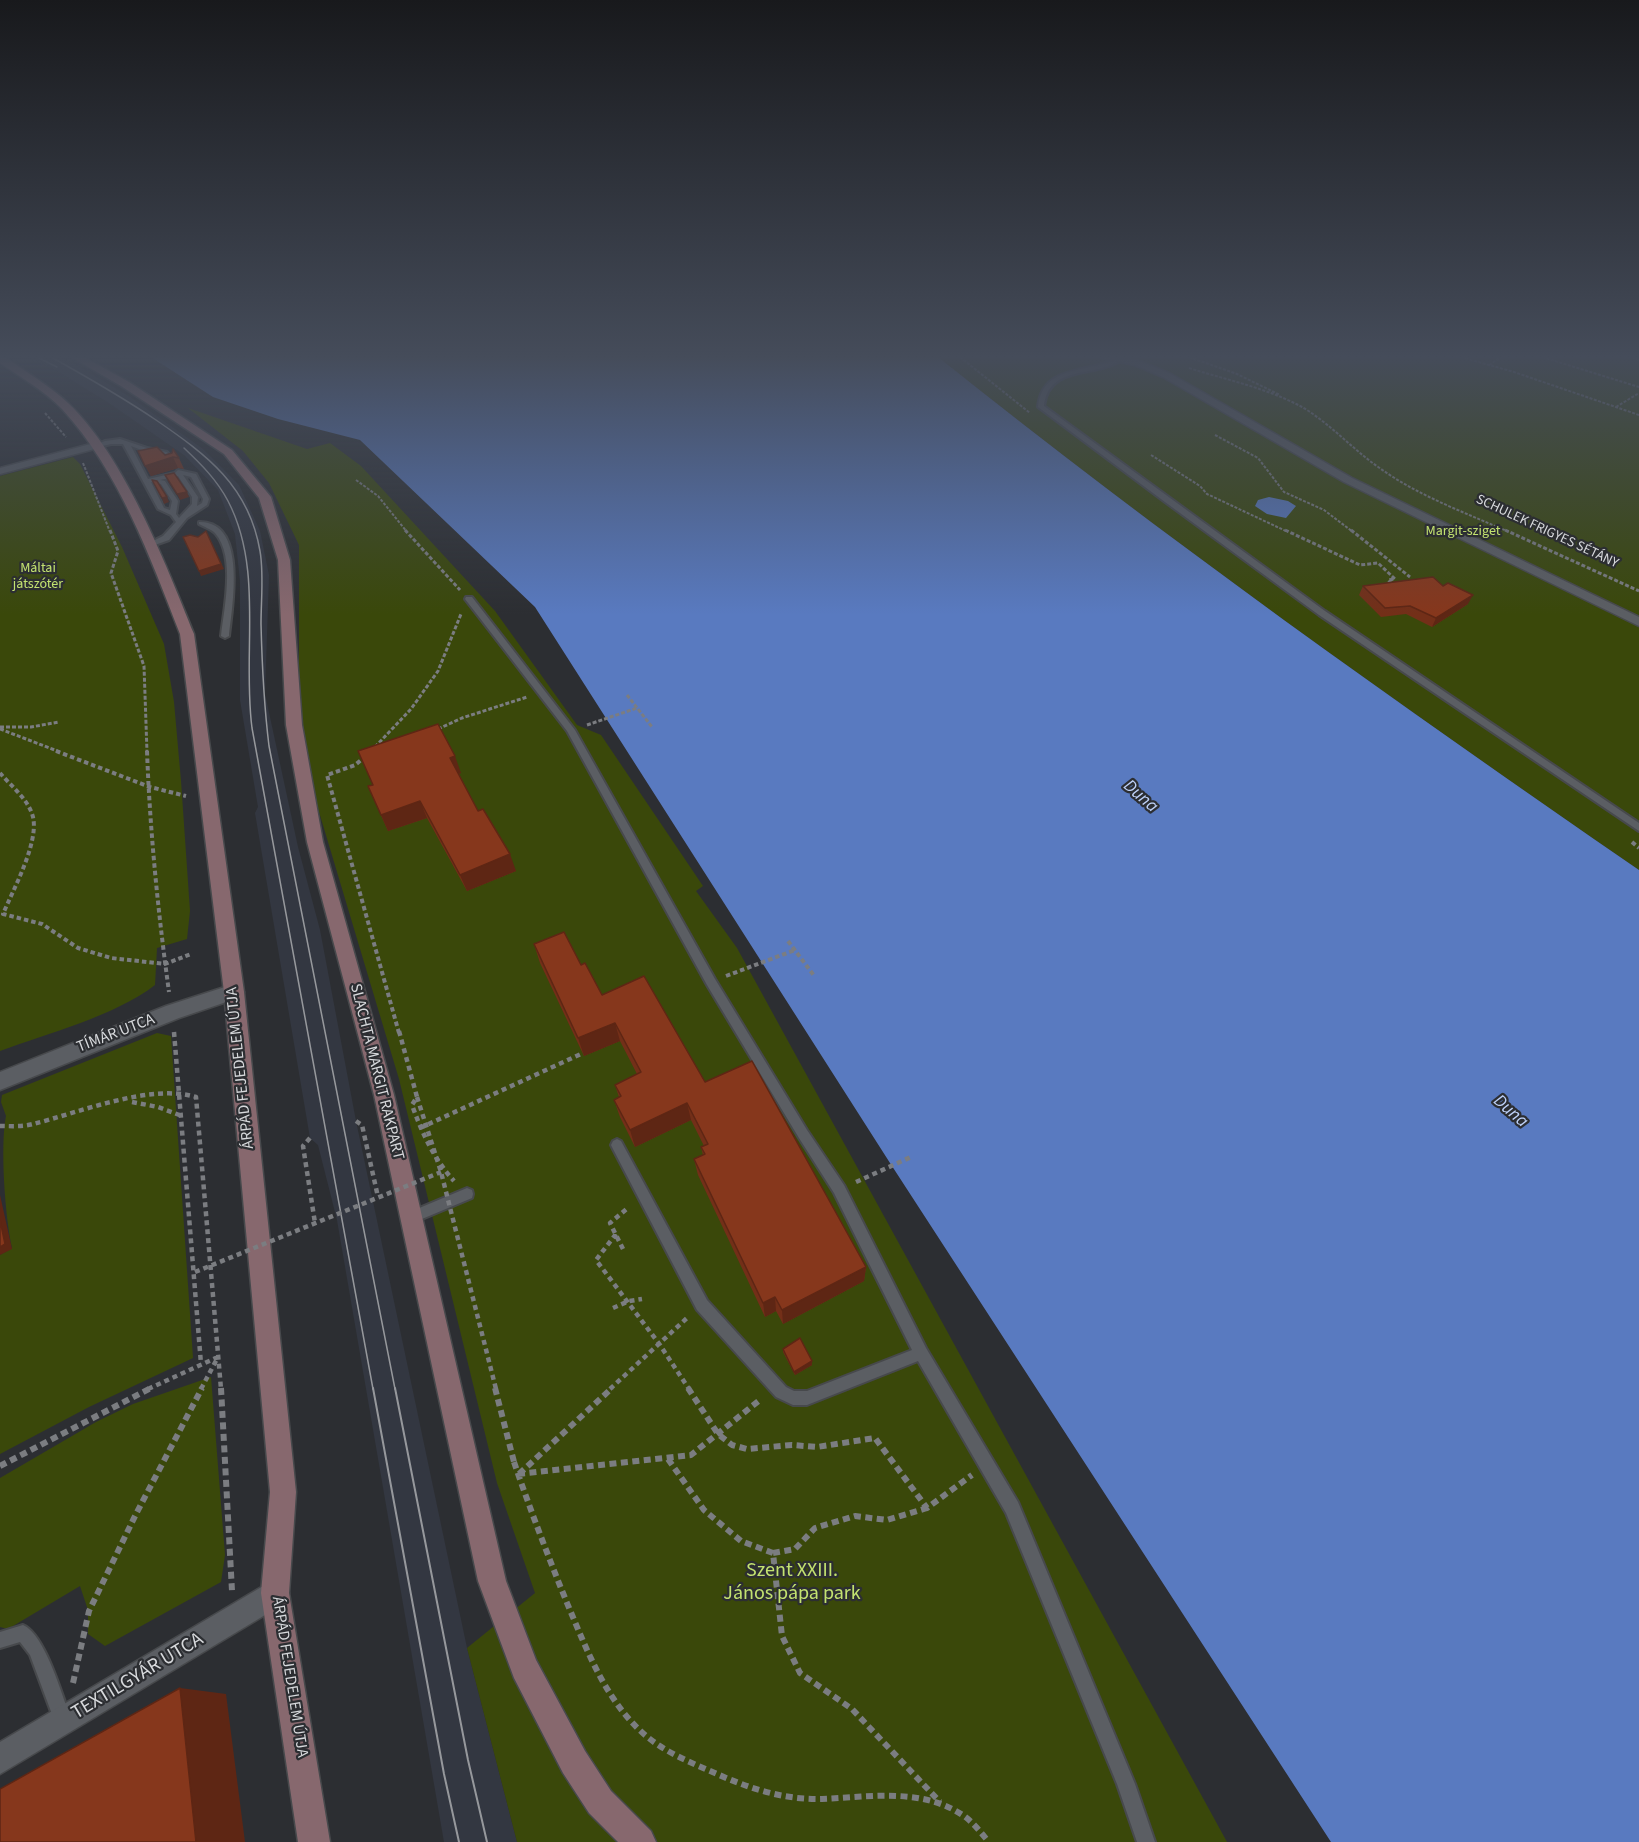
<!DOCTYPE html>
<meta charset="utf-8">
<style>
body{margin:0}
canvas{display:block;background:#2c2e32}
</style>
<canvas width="1639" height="1842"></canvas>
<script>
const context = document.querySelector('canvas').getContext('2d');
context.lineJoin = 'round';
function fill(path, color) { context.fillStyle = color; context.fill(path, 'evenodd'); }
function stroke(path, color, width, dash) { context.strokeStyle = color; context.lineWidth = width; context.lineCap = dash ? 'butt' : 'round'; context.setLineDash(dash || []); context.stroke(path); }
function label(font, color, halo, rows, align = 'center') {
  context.font = font + ' "Source Sans 3",sans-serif'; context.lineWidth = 4.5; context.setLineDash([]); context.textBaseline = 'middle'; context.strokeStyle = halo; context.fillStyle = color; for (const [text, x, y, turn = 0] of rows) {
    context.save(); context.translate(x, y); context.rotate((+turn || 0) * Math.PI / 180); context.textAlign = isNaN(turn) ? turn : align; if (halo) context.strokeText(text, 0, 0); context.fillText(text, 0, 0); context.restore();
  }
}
fill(new Path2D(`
 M 27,357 L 61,357 L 73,363 L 130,397 L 203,449 L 239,485 L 260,531 L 269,575 L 265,694 L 298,847 L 320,930 L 356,1121 L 467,1648 L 517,1842 L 444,1842 L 337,1220 L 318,1145 L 310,1138 L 255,813 L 258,807 L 240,700 L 240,581 L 235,534 L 218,490 L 184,455 L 109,403 L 54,369 Z`), '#333741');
fill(new Path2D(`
 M 938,357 L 1639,357 L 1639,870 C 1401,706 1164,538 938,357 Z
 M 188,408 L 307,449 L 330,443 L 361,466 L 495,611 L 577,725 L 601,735 L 703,886 L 696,891 L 737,948 L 1227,1842 L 517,1842 L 467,1648 L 535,1593 L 497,1483 L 399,1079 L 299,745 L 299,545 L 269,483 L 243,451 Z
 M 73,457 L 80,464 L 122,547 L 164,644 L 174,702 L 181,781 L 190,911 L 187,939 L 157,948 L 155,985 C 115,1016 48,1033 0,1051 L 0,476 Z
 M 157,1033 L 171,1036 L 193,1358 L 89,1407 L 0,1454 L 0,1255 L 12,1248 C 5,1216 0,1145 6,1116 L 1,1102 L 2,1095 Z
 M 211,1377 L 225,1555 L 221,1582 L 105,1646 L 88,1634 L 88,1610 L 80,1586 L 8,1629 L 0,1627 L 0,1478 L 96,1422 L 133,1404 Z`), '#3a480a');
fill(new Path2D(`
 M 151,357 L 938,357 C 1164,538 1401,706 1639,870 L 1639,1842 L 1331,1842 L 890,1163 L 535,607 L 360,440 L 278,419 L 213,397 Z
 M 1269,497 L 1288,501 L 1296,506 L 1286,518 L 1267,514 L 1255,506 L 1258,500 Z`), '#597ac0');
const lane = new Path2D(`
 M 1116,359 L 1121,360 C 1095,378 1049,364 1044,406 L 1325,611 L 1639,823 L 1639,831 L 1319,615 L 1165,502 L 1038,407 C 1042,365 1087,373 1116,359 Z
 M 120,439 L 147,448 L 167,452 L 175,462 L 170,463 L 163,454 L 144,451 L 131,446 L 148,479 L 175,473 L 178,470 L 196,474 L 209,499 L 207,505 L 187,518 L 169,540 L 149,547 L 145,545 L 163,536 L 176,522 L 171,515 L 158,509 L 123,444 L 111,444 L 98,447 L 95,445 L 105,441 ZM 183,475 L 191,477 L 203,499 L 202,503 L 197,506 L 198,497 ZM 178,476 L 192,497 L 192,504 L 179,518 L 176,514 L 178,501 L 165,481 L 160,480 ZM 151,482 L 161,484 L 172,501 L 170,510 L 164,508 Z
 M 199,522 C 248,521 232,607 229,636 L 225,638 L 221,636 C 224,608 236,557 215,533 C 211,529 204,527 199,524 Z
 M 466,597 L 472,597 L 575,730 L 715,979 L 807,1130 L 844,1185 L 926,1348 L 1018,1502 L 1135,1784 L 1155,1842 L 1137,1842 L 1117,1784 L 1006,1513 L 918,1361 L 807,1405 L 793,1405 L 776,1397 L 697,1310 L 613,1149 L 611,1145 L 613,1141 L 617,1139 L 621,1141 L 707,1300 L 786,1387 L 794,1391 L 807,1391 L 912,1350 L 834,1193 L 799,1138 L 707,985 L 567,731 L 479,617 L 465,599 Z
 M 467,1188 L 472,1190 L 473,1194 L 472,1198 L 410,1224 L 405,1222 L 403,1218 L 405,1214 Z
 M 23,1625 C 45,1634 62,1696 71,1719 L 68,1725 L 62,1728 L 56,1725 L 30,1655 L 20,1642 L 0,1648 L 0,1632 Z`);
const street = new Path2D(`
 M 1097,357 L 1137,360 L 1169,373 L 1352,478 L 1639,617 L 1639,626 L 1344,482 L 1163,377 L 1135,365 Z
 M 98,442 L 102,443 L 102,447 L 0,474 L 0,468 Z
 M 234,984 L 241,987 L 244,992 L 241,997 L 179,1018 L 0,1090 L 0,1072 L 166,1006 Z
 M 275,1579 L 285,1583 L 289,1593 L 285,1603 L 0,1774 L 0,1742 Z`);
const secondary = new Path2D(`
 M 0,357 L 5,357 C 26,372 50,386 68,403 C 124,456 165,562 194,634 L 244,992 L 296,1492 L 289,1593 L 330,1842 L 298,1842 L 261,1593 L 270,1492 L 224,992 L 180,634 C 150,557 119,471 62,409 C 45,391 20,377 0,363 Z
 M 71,357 L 84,357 L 129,382 L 232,450 L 271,497 L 290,560 L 302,725 L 323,842 L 394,1095 L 506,1581 L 536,1660 L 585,1751 L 611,1791 L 651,1831 L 656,1842 L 618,1842 L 589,1813 L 563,1773 L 514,1678 L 478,1581 L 374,1095 L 307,842 L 286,725 L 278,560 L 259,498 L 224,454 L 121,386 Z`);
stroke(lane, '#47494c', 4);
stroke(street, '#47494c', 3);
stroke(secondary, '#47494c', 3);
stroke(new Path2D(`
 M 960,357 L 1030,413
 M 1189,357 L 1237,374 L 1280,395
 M 1461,357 L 1514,372 L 1639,415
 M 1542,357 L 1639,387
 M 1632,357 L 1639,360
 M 1489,365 L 1501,357
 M 1189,368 C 1227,380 1267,388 1302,407 C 1331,424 1353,450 1381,469 C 1419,496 1466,513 1509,532
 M 1616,407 L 1639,393
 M 45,413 L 66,437
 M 1215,435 L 1258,458 L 1284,492 L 1324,510 L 1353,532
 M 1151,455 L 1200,486 L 1207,494 L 1288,532
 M 83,463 L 110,532
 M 356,480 L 378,496 L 407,532`), '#7b7d81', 2, [3, 1.5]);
stroke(new Path2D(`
 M 110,530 L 118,551 L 111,573 L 144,666 L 147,752
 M 405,530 L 460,590
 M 1285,530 L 1360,565 L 1378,563 L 1395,579 L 1388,580 L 1393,585
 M 1351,530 L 1410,577
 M 1505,530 L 1639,591
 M 627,695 L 652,727
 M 587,725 L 637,708
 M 0,727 L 31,727 L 59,722
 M 0,729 L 60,752
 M 438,729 L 462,718 L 527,697
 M 375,747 L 411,709 L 438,671 L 461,614`), '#7b7d81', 3, [4, 2]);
stroke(new Path2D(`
 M 56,751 L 150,787 L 186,796
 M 147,751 C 150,832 158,912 169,992
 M 366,756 L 355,765 L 327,775 L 399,1033
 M 0,773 C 11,786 29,800 33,817 C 39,843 13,890 3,914 L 42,924 L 78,948 L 111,958 L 165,964 L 191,954
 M 1632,842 L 1639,848
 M 788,941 L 815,977
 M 726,976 L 795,950`), '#7b7d81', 4, [4.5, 3]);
stroke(new Path2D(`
 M 399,1031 L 417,1097 L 412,1105 C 422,1133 434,1159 454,1181
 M 174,1032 L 201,1364
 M 132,1102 L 158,1107 L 182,1116
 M 356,1121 L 362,1125 L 378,1197
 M 0,1126 C 10,1126 22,1127 33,1124 C 78,1113 150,1083 196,1097 L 221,1389
 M 420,1128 L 583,1053
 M 310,1138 L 303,1146 L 315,1223
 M 856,1182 L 911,1157
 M 616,1234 L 596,1260 L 660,1345 L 689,1389
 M 623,1249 L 610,1223 L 629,1207
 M 613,1308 L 629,1301 L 642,1299
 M 148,1389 L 218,1357
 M 201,1389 L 218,1357
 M 610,1389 L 687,1318`), '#7b7d81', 4.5, [5, 4]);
stroke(new Path2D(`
 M 221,1388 L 232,1591
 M 688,1388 L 718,1434 L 732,1445 L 747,1449 L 792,1445 L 817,1447 L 875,1438 L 927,1508 L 972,1475
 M 668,1459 L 704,1510 L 741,1541 L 773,1553 L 782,1636 L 800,1673 L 852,1709 L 940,1802
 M 514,1462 C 530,1509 548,1556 567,1603 C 587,1650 605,1700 645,1735 C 666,1753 692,1763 717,1774 C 751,1789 785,1800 822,1799 C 870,1797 922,1787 964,1816 C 974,1823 981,1833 989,1842
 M 0,1466 L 151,1388
 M 518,1474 L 691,1455 L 761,1399
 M 519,1474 L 612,1388
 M 773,1553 L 795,1549 L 815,1528 L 855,1516 L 887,1520 L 927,1508
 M 73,1683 L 89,1611 L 136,1514 L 202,1388`), '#7b7d81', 6, [7, 4.5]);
fill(lane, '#5b5e63');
fill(street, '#5b5e63');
fill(secondary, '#87686e');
stroke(new Path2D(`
 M 37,357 L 57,367
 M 51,357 C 87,377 122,397 156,420 C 207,455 249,486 260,551 C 264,574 261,600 261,624 C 262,665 264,705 269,746 L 395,1389
 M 184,448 C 201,464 217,480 228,501 C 264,570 242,653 252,728 L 373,1389`), '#96989c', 1.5);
stroke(new Path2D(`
 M 373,1388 L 444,1774 L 459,1842
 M 395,1388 L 468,1760 L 487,1842`), '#96989c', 2);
stroke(new Path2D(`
 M 417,1097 L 441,1172 L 496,1389
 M 195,1272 L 441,1172`), '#7b7d81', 4.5, [5, 4]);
stroke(new Path2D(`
 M 495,1388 L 514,1462`), '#7b7d81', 6, [7, 4.5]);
fill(new Path2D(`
 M 138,451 L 165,455 L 179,458 L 184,469 L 178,468 L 151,476 Z
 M 1363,586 L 1443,586 L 1468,604 L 1432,627 L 1406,614 L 1381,617 L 1359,595 Z
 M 461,773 L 459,774 L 478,811 L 516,871 L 467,891 L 427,818 L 388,831 L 368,786 Z
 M 534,944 L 581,965 L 602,995 L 705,1082 L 866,1267 L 864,1281 L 783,1324 L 776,1311 L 765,1317 L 698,1175 L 694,1159 L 703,1155 L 701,1147 L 704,1146 L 691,1120 L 635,1147 L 620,1117 L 614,1100 L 619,1097 L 615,1085 L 637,1074 L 620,1041 L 584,1056 L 540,963 Z
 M 783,1349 L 812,1365 L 795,1375 L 783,1352 Z`), '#732f18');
fill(new Path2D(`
 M 173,457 L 178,468 L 151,476 L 145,466 Z
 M 187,492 L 189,497 L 180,500 L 177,494 Z
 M 167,497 L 169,502 L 164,504 L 162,498 Z
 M 206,531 L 224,569 L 201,576 L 199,571 Z
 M 1473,595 L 1468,604 L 1432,627 L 1436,618 Z
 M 455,756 L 461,773 L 456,775 L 450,758 Z
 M 420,801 L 427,818 L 388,831 L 381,815 Z
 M 510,854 L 516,871 L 467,891 L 460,875 Z
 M 615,1023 L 620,1041 L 584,1056 L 578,1038 Z
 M 687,1103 L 691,1120 L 635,1147 L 630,1130 Z
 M 0,1195 L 12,1249 L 0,1255 Z
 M 866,1267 L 864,1281 L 783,1324 L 782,1310 Z
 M 775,1297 L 776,1311 L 765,1317 L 763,1303 Z
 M 812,1361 L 812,1365 L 795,1375 L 794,1372 Z
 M 180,1688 L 226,1694 L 245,1842 L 196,1842 Z`), '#5e2614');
const building = new Path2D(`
 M 157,447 L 165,455 L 172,453 L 173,449 L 179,458 L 173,457 L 145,466 L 138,451 Z
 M 174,473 L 187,492 L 177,494 L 165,475 Z
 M 152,480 L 157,481 L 167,497 L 162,498 Z
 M 206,531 L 221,564 L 199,571 L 183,537 L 190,535 L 198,537 Z
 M 1433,577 L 1443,586 L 1448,583 L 1473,595 L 1436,618 L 1410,606 L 1385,608 L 1363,586 Z
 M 438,724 L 455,756 L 450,758 L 478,811 L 483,809 L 510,854 L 460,875 L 420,801 L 381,815 L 368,786 L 373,785 L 358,751 Z
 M 564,932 L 581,965 L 585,963 L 602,995 L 644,976 L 705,1082 L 752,1061 L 866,1267 L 782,1310 L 775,1297 L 763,1303 L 694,1159 L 705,1154 L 701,1147 L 708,1144 L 687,1103 L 630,1130 L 614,1100 L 621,1096 L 615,1085 L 641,1072 L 615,1023 L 578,1038 L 534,944 Z
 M 0,1220 L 5,1244 L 0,1247 Z
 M 800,1338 L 812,1361 L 794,1372 L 783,1349 Z
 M 180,1688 L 196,1842 L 0,1842 L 0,1789 Z`);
fill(building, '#86371c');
stroke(building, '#5e2614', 1.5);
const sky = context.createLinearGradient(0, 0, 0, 615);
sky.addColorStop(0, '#18191c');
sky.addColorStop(0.58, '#454c5a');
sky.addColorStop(1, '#454c5a00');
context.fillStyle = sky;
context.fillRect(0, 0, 1639, 615);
label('14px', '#c3e270', '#2c2e32', [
 ["Margit-sziget",1463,532],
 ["Máltai",38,569],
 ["játszótér",38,585]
]);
label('14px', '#d7d9dc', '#2c2e32', [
 ["SCHULEK FRIGYES SÉTÁNY",1547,532,25]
]);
label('16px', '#d7d9dc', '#2c2e32', [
 ["TÍMÁR UTCA",116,1034,-21],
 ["ÁRPÁD FEJEDELEM ÚTJA",241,1068,-96],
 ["SLACHTA MARGIT RAKPART",376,1072,76],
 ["ÁRPÁD FEJEDELEM ÚTJA",289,1677,81]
]);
label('italic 18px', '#bed1f8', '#2c2e32', [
 ["Duna",1140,797,41],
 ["Duna",1510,1112,41]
]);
label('20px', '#c3e270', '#2c2e32', [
 ["Szent XXIII.",792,1572],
 ["János pápa park",792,1595]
]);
label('20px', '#d7d9dc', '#2c2e32', [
 ["TEXTILGYÁR UTCA",138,1677,-31]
]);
</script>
